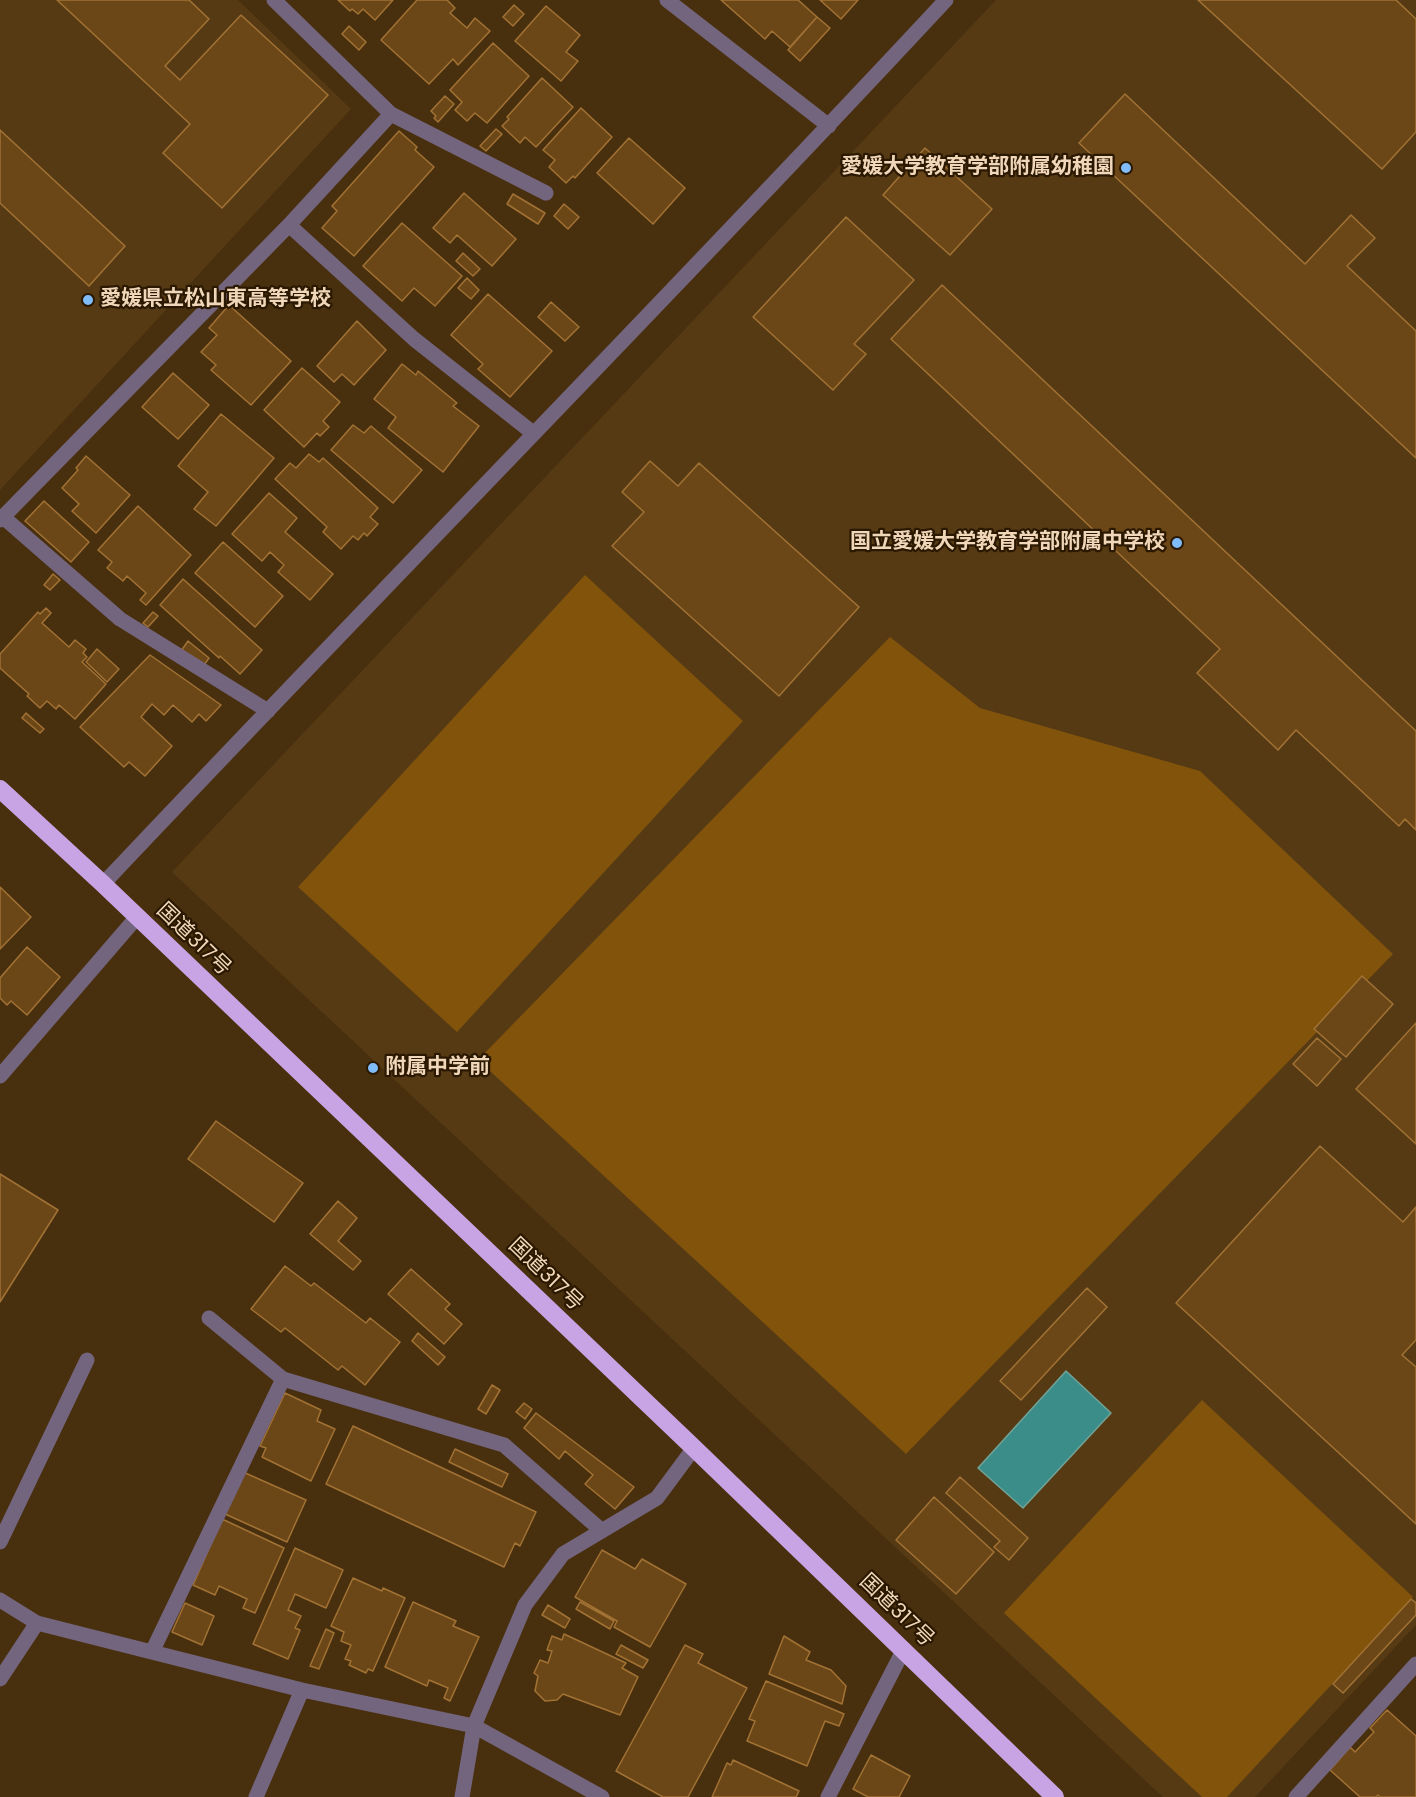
<!DOCTYPE html>
<meta charset="utf-8">
<style>
body{margin:0}
canvas{display:block;background:#482f0e}
</style>
<canvas width="1416" height="1797"></canvas>
<script>
const context = document.querySelector('canvas').getContext('2d');
context.lineJoin = 'round';
function fill(path, color) { context.fillStyle = color; context.fill(path, 'evenodd'); }
function stroke(path, color, width, dash) { context.strokeStyle = color; context.lineWidth = width; context.lineCap = dash ? 'butt' : 'round'; context.setLineDash(dash || []); context.stroke(path); }
function label(font, color, halo, rows, align = 'center') {
  context.font = font + ' Poppins,"Noto Sans JP",sans-serif'; context.lineWidth = 4.5; context.setLineDash([]); context.textBaseline = 'middle'; context.strokeStyle = halo; context.fillStyle = color; for (const [text, x, y, turn = 0] of rows) {
    context.save(); context.translate(x, y); context.rotate((+turn || 0) * Math.PI / 180); context.textAlign = isNaN(turn) ? turn : align; if (halo) context.strokeText(text, 0, 0); context.fillText(text, 0, 0); context.restore();
  }
}
fill(new Path2D(`
 M 0,0 L 238,0 L 351,109 L 0,490 Z
 M 996,0 L 1416,0 L 1416,1625 L 1255,1797 L 1163,1797 L 172,872 Z`), '#563a14');
fill(new Path2D(`
 M 585,575 L 743,721 L 457,1032 L 298,887 Z
 M 890,637 L 980,708 L 1200,771 L 1393,954 L 906,1454 L 478,1060 Z
 M 1202,1400 L 1413,1597 L 1227,1797 L 1202,1797 L 1004,1613 Z`), '#82530b');
const water = new Path2D(`
 M 1066,1371 L 1111,1413 L 1023,1508 L 978,1468 Z`);
fill(water, '#3b8d89');
stroke(water, '#72a397', 1.5);
const building = new Path2D(`
 M 57,0 L 189,0 L 209,19 L 165,66 L 180,80 L 241,15 L 328,95 L 222,208 L 163,153 L 190,124 Z
 M 338,0 L 393,0 L 375,20 L 363,9 L 358,14 L 352,9 L 350,11 Z
 M 417,0 L 447,0 L 455,8 L 450,13 L 467,28 L 475,18 L 490,31 L 458,65 L 453,59 L 429,84 L 381,40 Z
 M 721,0 L 798,0 L 817,17 L 790,47 L 772,31 L 765,39 Z
 M 820,0 L 858,0 L 841,19 Z
 M 1198,0 L 1396,0 L 1416,19 L 1416,132 L 1382,169 Z
 M 514,5 L 524,14 L 513,26 L 503,17 Z
 M 546,6 L 580,35 L 566,52 L 578,61 L 561,81 L 515,41 Z
 M 817,17 L 830,28 L 800,61 L 788,50 Z
 M 349,26 L 366,42 L 359,50 L 342,34 Z
 M 493,43 L 529,76 L 487,123 L 475,113 L 467,121 L 455,110 L 462,102 L 450,90 Z
 M 542,78 L 573,107 L 536,147 L 525,137 L 520,143 L 502,126 L 509,119 L 507,117 Z
 M 1125,94 L 1305,264 L 1351,215 L 1375,238 L 1347,266 L 1416,331 L 1416,458 L 1079,143 Z
 M 445,96 L 454,104 L 438,122 L 434,118 L 436,116 L 431,111 Z
 M 581,108 L 612,137 L 575,178 L 573,176 L 566,183 L 549,167 L 555,160 L 543,150 Z
 M 496,129 L 502,134 L 486,151 L 480,146 Z
 M 0,130 L 125,246 L 89,286 L 0,203 Z
 M 399,131 L 417,147 L 415,150 L 434,167 L 354,256 L 322,228 L 337,211 L 332,206 Z
 M 629,138 L 685,188 L 653,224 L 597,173 Z
 M 925,148 L 992,209 L 950,255 L 883,195 Z
 M 464,193 L 516,239 L 492,266 L 457,235 L 450,243 L 433,228 Z
 M 513,194 L 545,213 L 538,224 L 507,204 Z
 M 564,204 L 579,217 L 568,229 L 554,216 Z
 M 846,217 L 914,280 L 854,344 L 866,354 L 833,390 L 753,317 Z
 M 402,223 L 462,276 L 435,306 L 414,288 L 402,301 L 363,266 Z
 M 463,253 L 480,269 L 473,276 L 456,261 Z
 M 467,278 L 479,290 L 471,299 L 458,288 Z
 M 942,285 L 1416,731 L 1416,830 L 1405,819 L 1399,826 L 1296,730 L 1278,750 L 1197,673 L 1220,649 L 891,339 Z
 M 488,294 L 552,351 L 510,397 L 478,369 L 483,364 L 451,335 Z
 M 551,302 L 579,327 L 565,341 L 538,317 Z
 M 229,305 L 291,361 L 251,405 L 211,370 L 216,365 L 201,352 L 217,335 L 209,328 Z
 M 357,321 L 386,350 L 354,385 L 342,374 L 334,382 L 317,366 Z
 M 402,364 L 416,375 L 418,371 L 457,403 L 453,406 L 479,426 L 443,472 L 388,428 L 396,417 L 374,399 Z
 M 302,368 L 340,402 L 323,421 L 329,427 L 320,436 L 317,433 L 304,447 L 264,410 Z
 M 173,373 L 209,405 L 178,439 L 142,407 Z
 M 221,414 L 274,458 L 216,526 L 194,509 L 208,492 L 178,466 Z
 M 353,425 L 364,433 L 371,426 L 422,470 L 393,503 L 331,450 Z
 M 309,454 L 319,462 L 323,458 L 378,508 L 370,517 L 378,524 L 367,536 L 364,533 L 358,540 L 353,536 L 341,549 L 323,532 L 327,527 L 275,479 L 290,463 L 296,468 Z
 M 86,456 L 130,495 L 96,533 L 72,511 L 79,504 L 62,488 L 78,470 L 76,468 Z
 M 650,461 L 678,486 L 699,463 L 859,607 L 779,696 L 612,546 L 644,512 L 622,492 Z
 M 269,493 L 297,518 L 285,532 L 333,574 L 310,600 L 278,572 L 284,565 L 270,552 L 262,561 L 232,534 Z
 M 44,501 L 89,542 L 71,562 L 25,521 Z
 M 138,506 L 191,555 L 146,605 L 140,600 L 146,593 L 127,576 L 123,581 L 107,568 L 112,562 L 98,550 Z
 M 223,542 L 283,596 L 255,627 L 195,573 Z
 M 53,574 L 60,580 L 50,590 L 44,585 Z
 M 183,579 L 262,650 L 240,674 L 220,656 L 219,658 L 160,605 Z
 M 46,608 L 51,613 L 42,623 L 69,647 L 75,640 L 86,649 L 83,653 L 87,657 L 82,662 L 106,684 L 75,719 L 59,705 L 56,709 L 47,701 L 40,708 L 27,696 L 29,694 L 0,668 L 0,654 L 38,612 L 40,614 Z
 M 153,612 L 158,616 L 148,627 L 143,623 Z
 M 188,641 L 209,658 L 202,668 L 181,651 Z
 M 97,649 L 119,669 L 107,682 L 86,662 Z
 M 150,655 L 221,705 L 206,721 L 199,714 L 192,722 L 173,705 L 164,715 L 152,704 L 141,717 L 172,746 L 145,776 L 129,762 L 124,767 L 80,727 Z
 M 26,713 L 44,729 L 40,733 L 22,718 Z
 M 0,887 L 31,917 L 0,949 Z
 M 27,947 L 60,977 L 27,1015 L 11,1001 L 7,1005 L 0,998 L 0,978 Z
 M 1362,976 L 1393,1004 L 1346,1057 L 1314,1029 Z
 M 1416,1023 L 1416,1144 L 1356,1089 Z
 M 1317,1038 L 1341,1059 L 1317,1086 L 1293,1064 Z
 M 216,1121 L 303,1183 L 274,1222 L 188,1159 Z
 M 1320,1146 L 1403,1222 L 1416,1207 L 1416,1340 L 1402,1355 L 1416,1367 L 1416,1524 L 1176,1303 Z
 M 0,1174 L 58,1210 L 0,1302 Z
 M 338,1201 L 357,1218 L 338,1241 L 361,1261 L 353,1270 L 310,1234 Z
 M 285,1266 L 311,1286 L 314,1283 L 366,1323 L 370,1318 L 400,1342 L 365,1385 L 342,1366 L 338,1370 L 285,1328 L 281,1332 L 251,1309 Z
 M 411,1269 L 450,1304 L 445,1309 L 462,1324 L 444,1344 L 388,1294 Z
 M 1087,1288 L 1107,1307 L 1021,1400 L 1000,1381 Z
 M 418,1333 L 445,1357 L 438,1365 L 412,1341 Z
 M 492,1385 L 500,1390 L 486,1414 L 478,1409 Z
 M 285,1393 L 321,1410 L 317,1421 L 335,1429 L 311,1481 L 262,1457 L 266,1448 L 260,1446 Z
 M 524,1403 L 532,1409 L 525,1419 L 516,1412 Z
 M 536,1413 L 634,1487 L 615,1509 L 585,1484 L 593,1475 L 565,1451 L 559,1459 L 524,1428 Z
 M 353,1426 L 536,1512 L 520,1546 L 515,1543 L 504,1567 L 326,1484 Z
 M 455,1449 L 508,1474 L 502,1487 L 449,1462 Z
 M 243,1472 L 306,1500 L 287,1542 L 225,1514 Z
 M 960,1477 L 1028,1538 L 1009,1560 L 994,1547 L 1000,1541 L 946,1493 Z
 M 934,1497 L 994,1552 L 956,1594 L 896,1540 Z
 M 222,1519 L 284,1548 L 255,1613 L 243,1608 L 247,1599 L 219,1586 L 215,1595 L 193,1585 Z
 M 295,1548 L 343,1570 L 326,1608 L 295,1594 L 288,1610 L 301,1616 L 295,1628 L 300,1630 L 288,1659 L 253,1644 Z
 M 602,1550 L 635,1569 L 642,1559 L 686,1584 L 650,1647 L 614,1627 L 617,1621 L 575,1597 Z
 M 353,1578 L 382,1591 L 383,1588 L 405,1598 L 373,1671 L 368,1669 L 366,1673 L 349,1665 L 351,1661 L 345,1659 L 351,1645 L 341,1641 L 344,1632 L 331,1626 Z
 M 1411,1599 L 1416,1603 L 1416,1615 L 1343,1693 L 1333,1684 Z
 M 413,1602 L 456,1621 L 453,1626 L 479,1637 L 450,1701 L 444,1698 L 448,1688 L 429,1680 L 427,1686 L 385,1667 Z
 M 580,1602 L 614,1621 L 610,1629 L 576,1609 Z
 M 185,1603 L 214,1616 L 202,1645 L 172,1632 Z
 M 548,1605 L 570,1619 L 565,1628 L 542,1615 Z
 M 326,1629 L 334,1633 L 319,1669 L 310,1666 Z
 M 564,1634 L 626,1663 L 622,1668 L 638,1677 L 620,1715 L 563,1694 L 557,1700 L 545,1701 L 535,1691 L 538,1676 L 534,1673 L 540,1660 L 548,1663 L 552,1651 L 547,1650 L 552,1636 L 562,1640 Z
 M 784,1636 L 810,1652 L 806,1660 L 831,1670 L 846,1686 L 842,1704 L 769,1674 Z
 M 621,1645 L 648,1660 L 643,1668 L 616,1654 Z
 M 685,1645 L 703,1654 L 698,1663 L 747,1688 L 688,1797 L 663,1797 L 616,1771 Z
 M 766,1681 L 844,1714 L 839,1726 L 825,1721 L 807,1766 L 747,1741 L 755,1721 L 749,1719 Z
 M 1387,1710 L 1416,1736 L 1416,1797 L 1380,1797 L 1378,1795 L 1376,1797 L 1360,1797 L 1330,1770 L 1350,1747 L 1355,1752 L 1374,1732 L 1370,1728 Z
 M 871,1755 L 910,1776 L 899,1797 L 868,1797 L 853,1789 Z
 M 733,1760 L 799,1791 L 796,1797 L 712,1797 L 727,1763 L 731,1765 Z`);
fill(building, '#6b4717');
stroke(building, '#a27235', 1.5);
stroke(new Path2D(`
 M 274,0 L 391,114 L 546,193
 M 667,0 L 829,126
 M 289,225 L 414,339 L 533,433
 M 3,517 L 120,619 L 268,711
 M 0,520 L 289,225 L 391,114
 M 103,884 C 382,588 669,298 946,0
 M 0,1076 L 137,917
 M 209,1318 L 283,1379 L 504,1445 L 602,1531
 M 0,1542 L 87,1360
 M 0,1600 L 37,1623
 M 152,1652 L 283,1379
 M 0,1679 L 37,1623 L 302,1690 L 474,1726 L 602,1797
 M 256,1797 L 302,1690
 M 462,1797 L 474,1726 L 525,1605 L 563,1554 L 657,1498 L 694,1448
 M 828,1797 L 904,1649
 M 1296,1797 L 1416,1664`), '#74657f', 15);
stroke(new Path2D(`
 M 0,789 L 103,884 L 694,1448 L 1055,1797`), '#c9a4e5', 18);
for (const [x, y, r, color] of [
 [1126,168,6,"#81bcfa"],
 [88,300,6,"#81bcfa"],
 [1177,543,6,"#81bcfa"],
 [373,1068,6,"#81bcfa"]
]) { const dot = new Path2D(); dot.arc(x, y, r, 0, 2 * Math.PI); context.fillStyle = color; context.fill(dot); stroke(dot, '#2b1800', 2); }
label('bold 21px', '#f1d7b9', '#2b1800', [
 ["愛媛大学教育学部附属幼稚園",1114,168],
 ["愛媛県立松山東高等学校",100,300,"left"],
 ["国立愛媛大学教育学部附属中学校",1165,543],
 ["附属中学前",385,1068,"left"]
], 'right');
label('21px', '#f1d7b9', '#2b1800', [
 ["国道317号",193,940,44],
 ["国道317号",545,1275,44],
 ["国道317号",896,1611,44]
]);
</script>
